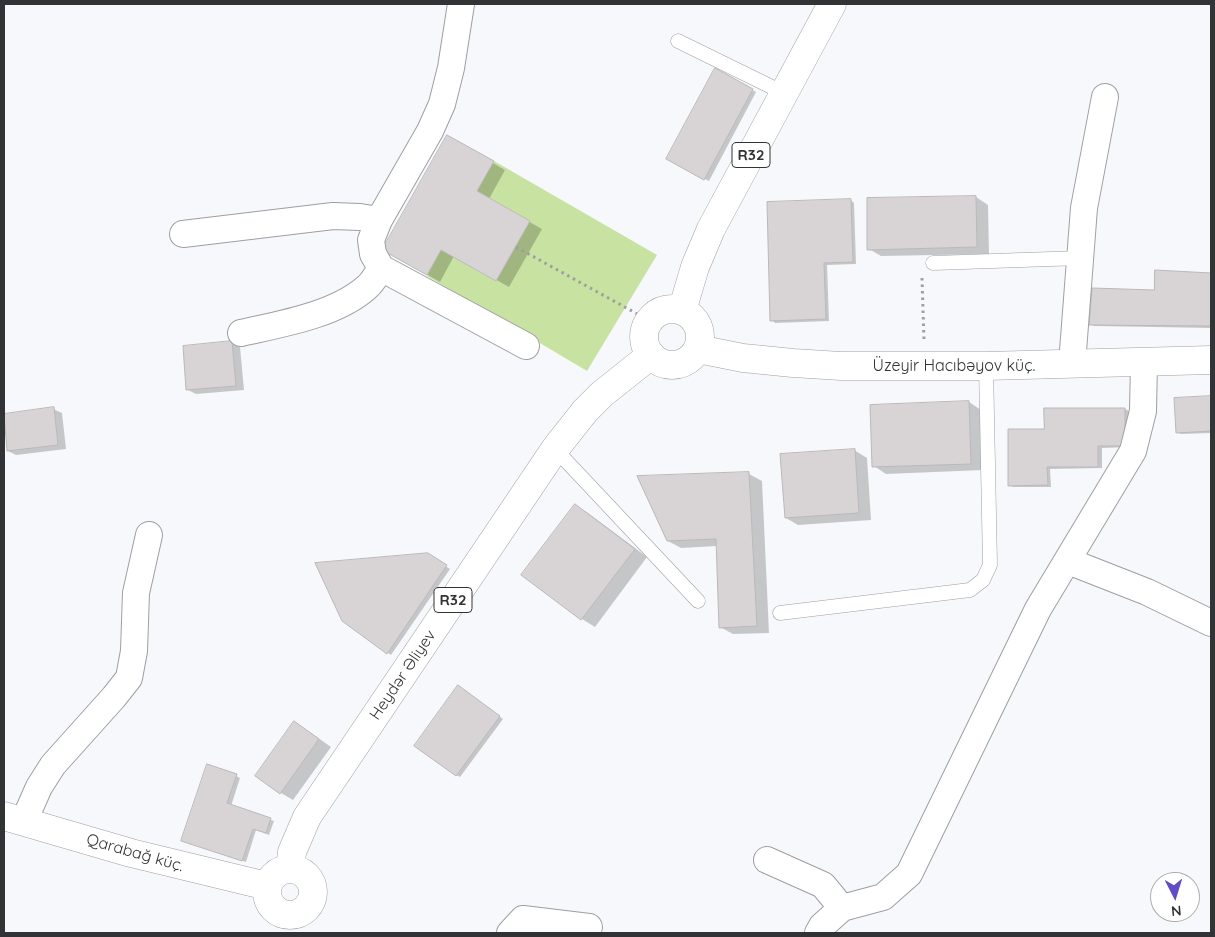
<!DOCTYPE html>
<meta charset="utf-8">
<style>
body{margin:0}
#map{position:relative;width:1215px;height:937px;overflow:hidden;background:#f6f8fb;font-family:Quicksand,sans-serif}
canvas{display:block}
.frame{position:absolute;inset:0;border:5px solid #323334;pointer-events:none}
.north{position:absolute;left:1150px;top:872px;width:50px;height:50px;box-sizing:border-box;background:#fff;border:1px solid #adadae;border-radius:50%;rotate:175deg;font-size:14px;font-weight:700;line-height:20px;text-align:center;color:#323334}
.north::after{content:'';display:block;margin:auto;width:18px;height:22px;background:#604cc4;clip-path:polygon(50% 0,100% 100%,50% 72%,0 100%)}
</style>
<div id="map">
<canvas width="1215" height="937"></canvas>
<div class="frame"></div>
<div class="north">N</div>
</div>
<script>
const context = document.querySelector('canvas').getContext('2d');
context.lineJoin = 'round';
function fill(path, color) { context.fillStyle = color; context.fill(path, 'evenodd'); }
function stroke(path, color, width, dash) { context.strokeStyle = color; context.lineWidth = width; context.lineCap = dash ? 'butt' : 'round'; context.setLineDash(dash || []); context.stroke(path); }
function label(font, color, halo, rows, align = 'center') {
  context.font = font + ' Quicksand,sans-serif'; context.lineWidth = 4; context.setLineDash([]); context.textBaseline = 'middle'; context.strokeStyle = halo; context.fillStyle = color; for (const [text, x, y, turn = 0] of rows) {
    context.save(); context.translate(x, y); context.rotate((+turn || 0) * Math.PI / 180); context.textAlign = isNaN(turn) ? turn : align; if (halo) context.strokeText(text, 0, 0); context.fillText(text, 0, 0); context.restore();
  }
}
fill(new Path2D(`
 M 494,161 L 657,255 L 587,371 L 427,276 L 441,250 L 496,281 L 530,221 L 477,191 Z`), '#c8e3a1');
fill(new Path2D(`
 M 715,70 L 756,92 L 709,181 L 667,159 Z
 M 448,137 L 505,170 L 489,199 L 542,229 L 509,287 L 454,256 L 440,282 L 384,250 Z
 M 976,197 L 988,205 L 989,254 L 881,256 L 869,249 Z
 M 851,200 L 854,203 L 856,264 L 827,265 L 829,321 L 775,323 L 772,320 Z
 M 1156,271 L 1211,274 L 1211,328 L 1094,326 L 1091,324 L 1155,291 Z
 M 232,342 L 240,347 L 244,390 L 196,394 L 188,390 Z
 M 1211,398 L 1211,433 L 1181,434 L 1177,432 L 1175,399 Z
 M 969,402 L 981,410 L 983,470 L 886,474 L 874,466 Z
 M 53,409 L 62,413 L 66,449 L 16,455 L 8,451 L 4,415 Z
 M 1045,409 L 1125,409 L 1129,411 L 1129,447 L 1102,448 L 1102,468 L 1050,469 L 1051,487 L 1013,487 L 1009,485 L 1045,430 Z
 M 854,450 L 867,458 L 871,520 L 798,525 L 786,518 Z
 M 749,474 L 762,481 L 769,633 L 733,634 L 720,627 L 717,546 L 681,548 L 668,541 Z
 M 576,506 L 588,513 L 647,557 L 595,627 L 582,619 L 523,575 Z
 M 427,554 L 450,569 L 391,655 L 388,653 Z
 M 462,689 L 503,719 L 460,777 L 456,775 Z
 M 307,730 L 331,747 L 293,800 L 281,793 Z
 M 236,776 L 240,778 L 231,806 L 274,821 L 269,835 L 256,830 L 246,862 L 186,842 Z`), '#0003');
const building = new Path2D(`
 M 715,68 L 753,89 L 704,180 L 666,159 Z
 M 447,135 L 494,161 L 477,191 L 530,221 L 496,281 L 441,250 L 427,275 L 382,250 Z
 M 976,196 L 977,247 L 867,250 L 867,198 Z
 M 851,199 L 853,262 L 824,263 L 826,319 L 770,321 L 767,202 Z
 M 1155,270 L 1211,273 L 1211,326 L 1089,325 L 1092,288 L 1154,290 Z
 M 232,341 L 236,386 L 186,390 L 183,346 Z
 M 1211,396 L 1211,431 L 1176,433 L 1174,398 Z
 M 969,401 L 971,464 L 872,467 L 870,405 Z
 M 54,407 L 58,445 L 7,451 L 4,414 Z
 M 1044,408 L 1125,408 L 1125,446 L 1098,446 L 1098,467 L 1047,467 L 1048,485 L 1008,486 L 1008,429 L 1044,429 Z
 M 855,449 L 859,513 L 785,518 L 780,454 Z
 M 749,472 L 757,626 L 719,628 L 716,539 L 667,541 L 637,476 Z
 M 575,504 L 635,549 L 581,620 L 521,575 Z
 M 428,553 L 447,565 L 387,654 L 342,621 L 315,563 Z
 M 458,685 L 500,716 L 456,776 L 414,746 Z
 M 294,721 L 319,739 L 280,794 L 255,776 Z
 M 207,764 L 237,774 L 227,803 L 271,818 L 266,833 L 253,829 L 242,861 L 181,841 Z`);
fill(building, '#d8d4d5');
stroke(building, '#bcb8b9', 1);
const service = new Path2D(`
 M 678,41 L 784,93
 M 933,263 L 1081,258
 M 555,449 L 698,601
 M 780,613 L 970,590 L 983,580 L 990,565 L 986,366`);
const minor = new Path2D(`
 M 183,234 L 333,216 L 360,217 L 379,220
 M 381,268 L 526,346
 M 241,333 C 281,324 336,315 367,287 C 373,282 377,274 381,268 L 373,254 L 371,240 L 379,220 L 430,131 L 442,104 L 451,68 L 461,4
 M 1072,364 L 1084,208 L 1105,97
 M 1068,561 L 1147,592 L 1211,623
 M 24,821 L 39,787 L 53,765 L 114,697 L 129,678 L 134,651 L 136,593 L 149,535
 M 767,860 L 823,885 L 842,908
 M 510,933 L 523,919 L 589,927
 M 818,933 L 822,926 L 842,908 L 883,897 L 909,874 L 1038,609 L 1133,451 L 1143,411 L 1144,362`);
const tertiary = new Path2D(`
 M 4,816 L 131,853 L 267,886`);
const secondary = new Path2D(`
 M 698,349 L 743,358 L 793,363 L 841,366 L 986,366 L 1211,360`);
const primary = new Path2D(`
 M644 337a28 28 0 1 1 56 0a28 28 0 1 1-56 0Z
 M 682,311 L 695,267 L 711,229 L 832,4
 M 290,869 L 292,852 L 307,817 L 555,449 L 585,411 L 602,394 L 651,355
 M267 892a23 23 0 1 1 46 0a23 23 0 1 1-46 0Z`);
stroke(service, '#9d9fa2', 15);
stroke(minor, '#9d9fa2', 28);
stroke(tertiary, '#9d9fa2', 29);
stroke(secondary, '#9d9fa2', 29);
stroke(primary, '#9d9fa2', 29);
stroke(new Path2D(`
 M 516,247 L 650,321
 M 922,278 L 924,341`), '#9d9fa1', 3, [2.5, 4]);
stroke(service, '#fff', 14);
stroke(minor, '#fff', 26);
stroke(tertiary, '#fff', 28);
stroke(secondary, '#fff', 28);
stroke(primary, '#fff', 28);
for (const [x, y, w] of [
 [751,155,38],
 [453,600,38]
]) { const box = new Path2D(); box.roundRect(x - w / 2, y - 12.5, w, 25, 4); context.fillStyle = '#fff'; context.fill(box); stroke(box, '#323334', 1); }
label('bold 15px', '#323334', null, [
 ["R32",751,155],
 ["R32",453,600]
]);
label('16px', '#323334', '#fff', [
 ["Üzeyir Hacıbəyov küç.",954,366],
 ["Heydər Əliyev",403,675,-56],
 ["Qarabağ küç.",135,853,16]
]);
</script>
